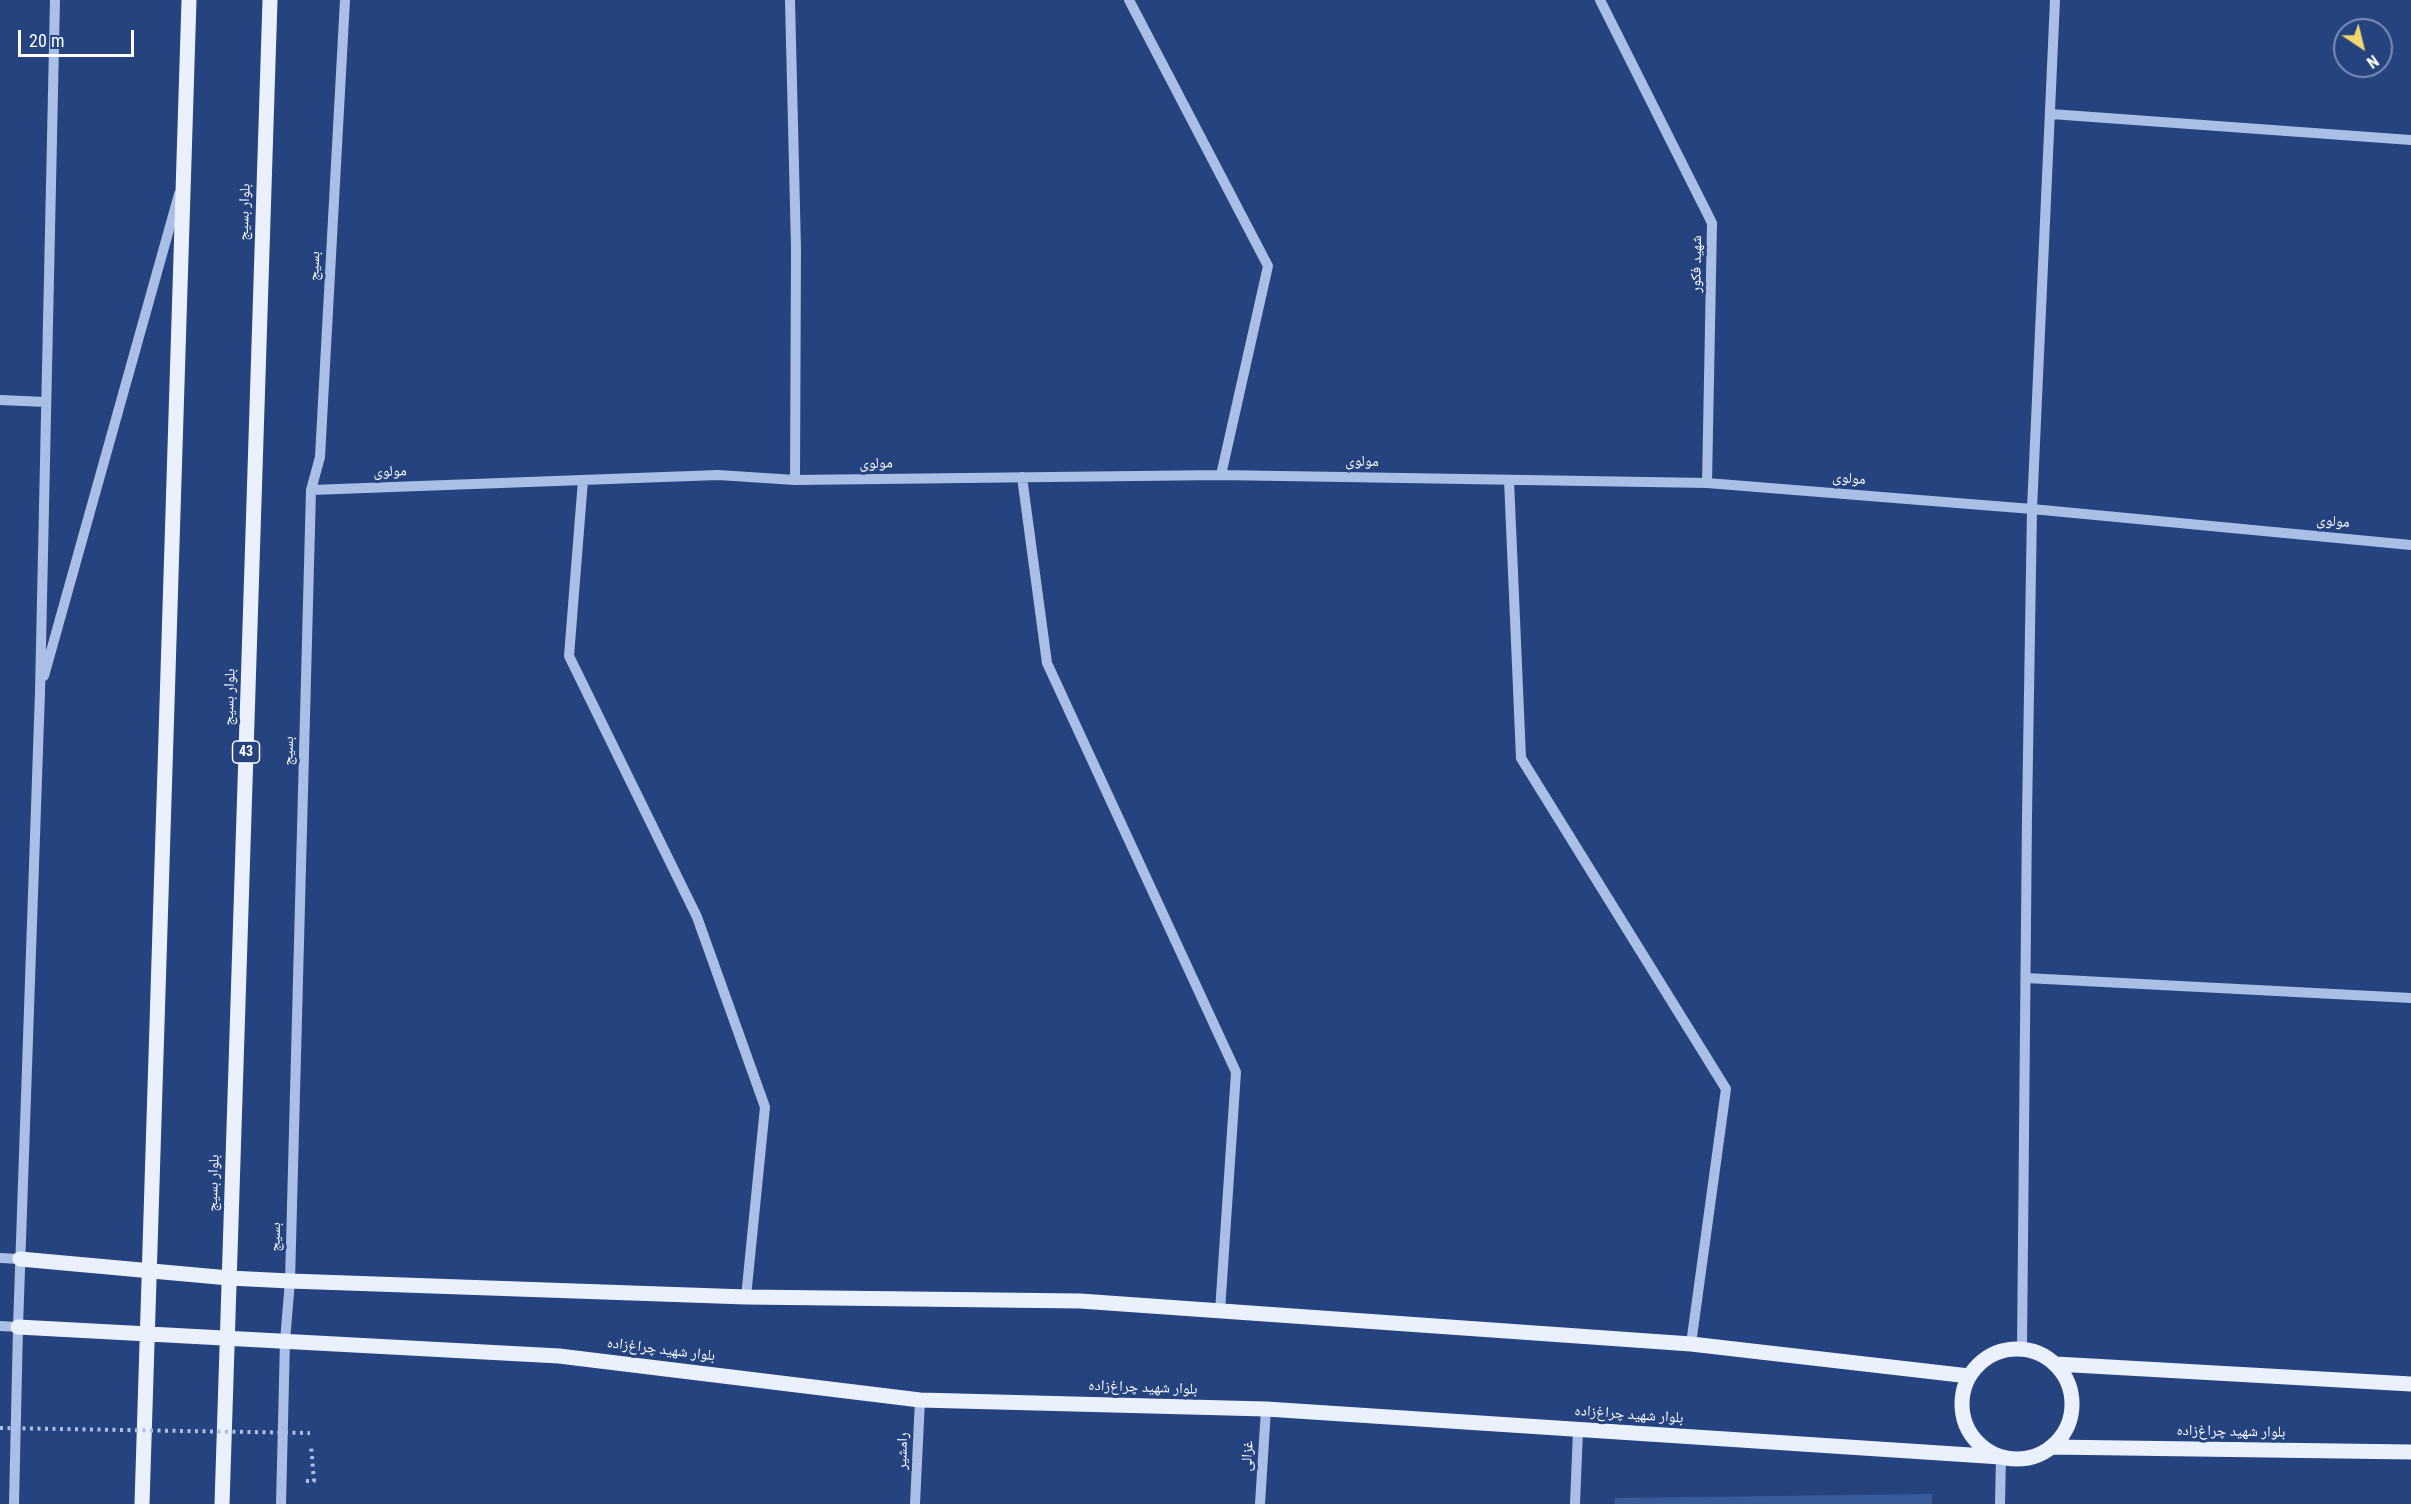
<!DOCTYPE html>
<meta charset="utf-8">
<style>
body{margin:0}
#map{position:relative;width:2411px;height:1504px;overflow:hidden;background:#24437f;font-family:"Roboto Condensed",sans-serif}
canvas{display:block}
.north{position:absolute;left:2333px;top:18px;width:60px;height:60px;box-sizing:border-box;background:#24437f;border:2px solid #7c8eb2;border-radius:50%;rotate:145deg;font-size:16px;font-weight:700;line-height:24px;text-align:center;color:#fff}
.north::after{content:'';display:block;margin:auto;width:21px;height:27px;background:#f0d86e;clip-path:polygon(50% 0,100% 100%,50% 72%,0 100%)}
.scale{position:absolute;left:18px;top:30px;width:116px;height:27px;box-sizing:border-box;border:3px solid #fff;border-top:0;padding-left:8px;font-size:18px;line-height:21px;white-space:nowrap;color:#fff;-webkit-text-stroke:4px #24437f;paint-order:stroke}
</style>
<div id="map">
<canvas width="2411" height="1504"></canvas>
<div class="north">N</div>
<div class="scale">20 m</div>
</div>
<script>
const context = document.querySelector('canvas').getContext('2d');
context.lineJoin = 'round';
function fill(path, color) { context.fillStyle = color; context.fill(path, 'evenodd'); }
function stroke(path, color, width, dash) { context.strokeStyle = color; context.lineWidth = width; context.lineCap = dash ? 'butt' : 'round'; context.setLineDash(dash || []); context.stroke(path); }
function label(font, color, halo, rows, align = 'center') {
  context.font = font + ' "Roboto Condensed","Noto Naskh Arabic",sans-serif'; context.lineWidth = 6; context.setLineDash([]); context.textBaseline = 'middle'; context.strokeStyle = halo; context.fillStyle = color; for (const [text, x, y, turn = 0] of rows) {
    context.save(); context.translate(x, y); context.rotate((+turn || 0) * Math.PI / 180); context.textAlign = isNaN(turn) ? turn : align; if (halo) context.strokeText(text, 0, 0); context.fillText(text, 0, 0); context.restore();
  }
}
fill(new Path2D(`
 M 1932,1494 L 1932,1504 L 1614,1504 L 1615,1498 Z`), '#385b9c');
stroke(new Path2D(`
 M 306,1481 L 314,1481 L 311,1445`), '#aabfe6', 4, [3, 4.5]);
stroke(new Path2D(`
 M 790,0 L 796,249 L 795,480
 M 1129,0 L 1268,266 L 1221,475
 M 1600,0 L 1712,223 L 1707,483
 M 2051,114 L 2411,140
 M 0,400 L 46,402
 M 1022,477 L 1047,663 L 1236,1072 L 1220,1311
 M 583,480 L 569,656 L 697,917 L 765,1107 L 746,1297
 M 1509,480 L 1521,758 L 1726,1089 L 1691,1344
 M 311,490 L 718,475 L 795,480 L 1221,475 L 1707,483 L 2032,509 L 2411,545
 M 44,676 L 179,194
 M 2026,978 L 2411,998
 M 0,1258 L 20,1259
 M 0,1326 L 18,1327
 M 2022,1349 L 2027,815 L 2032,509 L 2055,0
 M 14,1504 L 18,1327 L 40,692 L 55,0
 M 281,1504 L 285,1341 L 290,1281 L 311,490 L 320,457 L 345,0
 M 915,1504 L 920,1400
 M 1260,1504 L 1266,1409
 M 1575,1504 L 1578,1430
 M 2000,1504 L 2001,1457`), '#aabfe6', 10);
stroke(new Path2D(`
 M 20,1259 L 229,1278 L 290,1281 L 746,1297 L 1080,1301 L 1691,1344 L 1969,1376
 M 18,1327 L 559,1356 L 920,1400 L 1266,1409 L 2001,1457
 M1962 1404a55 55 0 1 1 110 0a55 55 0 1 1-110 0Z
 M 2056,1364 L 2411,1384
 M 2051,1447 L 2411,1452
 M 142,1504 L 189,0
 M 222,1504 L 270,0`), '#ebf0fd', 15);
stroke(new Path2D(`
 M 0,1428 L 310,1433`), '#aabfe6', 4, [3, 4.5]);
for (const [x, y, w] of [
 [246,752,27]
]) { const box = new Path2D(); box.roundRect(x - w / 2, y - 11, w, 22, 4.5); context.fillStyle = '#24437f'; context.fill(box); stroke(box, '#fff', 1.5); }
label('bold 14px', '#fff', null, [
 ["43",246,752]
]);
label('15px', '#fff', '#24437f', [
 ["بلوار بسیج",245,212,-88],
 ["شهید فکور",1697,264,-89],
 ["بسیج",315,266,-87],
 ["مولوی",1362,462,1],
 ["مولوی",876,464,-1],
 ["مولوی",390,472,-2],
 ["مولوی",1849,479,5],
 ["مولوی",2333,522,5],
 ["بلوار بسیج",230,697,-88],
 ["بسیج",289,751,-88],
 ["بلوار بسیج",214,1183,-88],
 ["بسیج",276,1237,-88],
 ["بلوار شهید چراغ‌زاده",661,1350,7],
 ["بلوار شهید چراغ‌زاده",1143,1388,2],
 ["بلوار شهید چراغ‌زاده",1629,1415,4],
 ["بلوار شهید چراغ‌زاده",2231,1432,1],
 ["رامشیر",903,1451,-88],
 ["غزالی",1248,1456,-86]
]);
</script>
